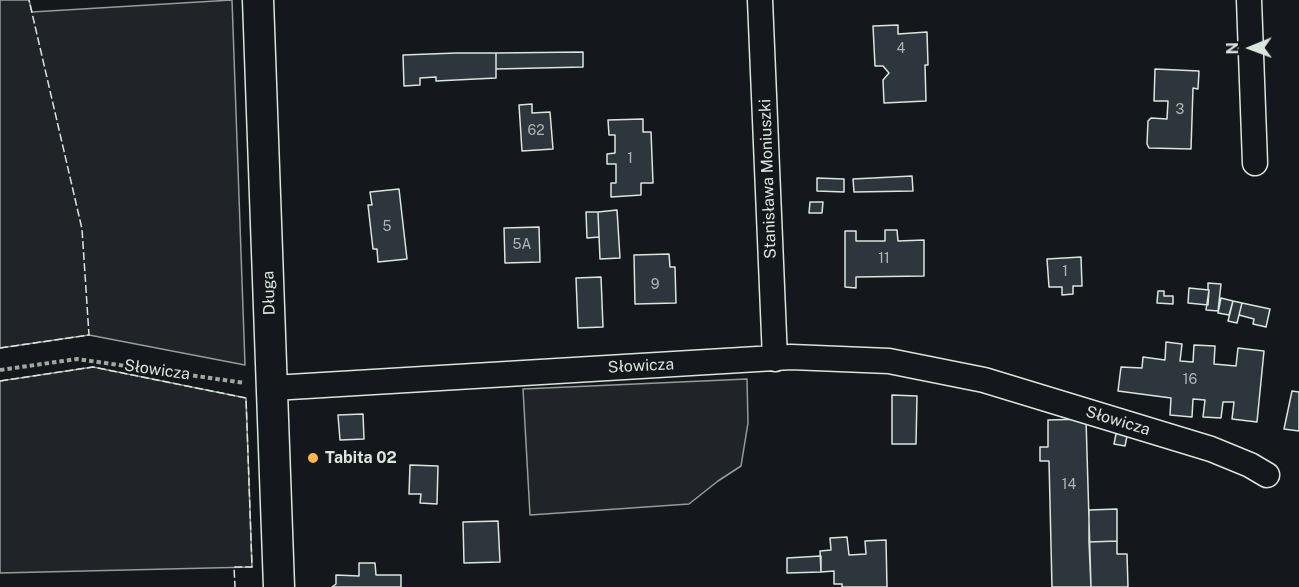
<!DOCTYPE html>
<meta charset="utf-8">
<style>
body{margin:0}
#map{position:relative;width:1299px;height:587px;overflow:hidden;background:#14181c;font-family:"Public Sans",sans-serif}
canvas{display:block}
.north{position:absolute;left:1221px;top:18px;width:60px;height:60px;-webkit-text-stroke:4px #14181c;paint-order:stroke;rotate:269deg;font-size:16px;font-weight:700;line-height:24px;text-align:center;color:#d8e6dc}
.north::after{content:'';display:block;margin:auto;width:21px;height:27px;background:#d8e6dc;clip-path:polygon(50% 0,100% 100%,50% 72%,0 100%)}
</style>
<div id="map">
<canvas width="1299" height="587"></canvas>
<div class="north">N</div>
</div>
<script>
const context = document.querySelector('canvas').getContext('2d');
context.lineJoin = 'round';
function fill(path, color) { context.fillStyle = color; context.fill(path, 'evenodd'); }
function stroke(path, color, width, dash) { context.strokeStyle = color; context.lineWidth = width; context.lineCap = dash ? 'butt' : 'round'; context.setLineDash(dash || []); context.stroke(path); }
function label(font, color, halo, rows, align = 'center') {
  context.font = font + ' "Public Sans",sans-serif'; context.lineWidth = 4.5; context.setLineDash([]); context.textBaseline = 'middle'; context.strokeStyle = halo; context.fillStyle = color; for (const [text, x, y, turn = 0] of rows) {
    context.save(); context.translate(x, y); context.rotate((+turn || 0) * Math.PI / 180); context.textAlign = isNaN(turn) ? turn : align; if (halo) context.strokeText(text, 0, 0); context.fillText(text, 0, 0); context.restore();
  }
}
const green = new Path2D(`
 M 0,0 L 29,0 L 32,12 L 232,0 L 245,365 L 89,335 L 0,348 Z
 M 93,367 L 246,398 L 252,567 L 0,573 L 0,381 Z
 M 747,379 L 748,423 L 741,466 L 718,481 L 689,504 L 530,515 L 523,389 Z`);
fill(green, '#202428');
stroke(green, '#939e99', 1.5);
const building = new Path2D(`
 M 898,25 L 898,34 L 927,32 L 928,65 L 925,65 L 926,101 L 884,103 L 883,80 L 889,73 L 883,66 L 875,66 L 873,26 Z
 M 583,52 L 583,67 L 496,69 L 496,53 Z
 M 456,53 L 496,53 L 496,78 L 436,81 L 436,77 L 420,78 L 420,85 L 404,86 L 403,55 Z
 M 1155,69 L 1199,71 L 1198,89 L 1193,88 L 1191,149 L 1149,148 L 1147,144 L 1148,121 L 1151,118 L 1167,119 L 1168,101 L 1154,101 Z
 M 532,104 L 532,113 L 550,112 L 553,149 L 522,151 L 519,105 Z
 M 643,119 L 643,132 L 651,132 L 653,183 L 641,183 L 641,195 L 611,197 L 611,183 L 616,183 L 616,164 L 607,164 L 607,154 L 615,153 L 615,135 L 609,135 L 608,120 Z
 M 912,176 L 913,191 L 854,192 L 853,179 Z
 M 817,178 L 844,179 L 844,192 L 817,191 Z
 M 399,189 L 407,259 L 378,262 L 377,249 L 373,249 L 368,205 L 372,205 L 370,192 Z
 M 810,202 L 823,202 L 822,213 L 809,213 Z
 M 617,210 L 620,258 L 600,259 L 598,212 Z
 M 586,212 L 598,212 L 599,237 L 587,238 Z
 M 539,227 L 540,262 L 505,263 L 504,228 Z
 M 885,230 L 897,230 L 898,241 L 924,240 L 924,276 L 856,277 L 856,288 L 845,287 L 845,231 L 856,231 L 856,241 L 885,241 Z
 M 669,254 L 670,267 L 675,267 L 676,303 L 635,304 L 634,255 Z
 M 1081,257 L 1082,286 L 1073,286 L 1073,294 L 1062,295 L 1062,287 L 1049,287 L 1047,259 Z
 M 601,277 L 603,327 L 578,328 L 576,278 Z
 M 1208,283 L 1221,284 L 1218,311 L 1206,310 L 1209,290 L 1208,290 Z
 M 1189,288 L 1209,290 L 1208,305 L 1188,303 Z
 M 1158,291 L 1164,291 L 1164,296 L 1173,296 L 1173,304 L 1157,303 Z
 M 1221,298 L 1233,301 L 1229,315 L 1218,313 Z
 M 1233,301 L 1242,303 L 1237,323 L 1228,321 Z
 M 1242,303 L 1270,309 L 1266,327 L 1253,324 L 1254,319 L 1239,315 Z
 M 1166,342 L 1182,344 L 1180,361 L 1193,362 L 1194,345 L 1215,346 L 1214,364 L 1236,366 L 1238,348 L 1264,351 L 1257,422 L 1232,419 L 1234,402 L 1223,402 L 1221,418 L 1203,417 L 1205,400 L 1193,399 L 1192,417 L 1170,415 L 1171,398 L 1118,391 L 1121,367 L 1142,368 L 1143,357 L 1165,360 Z
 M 1292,391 L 1299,392 L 1299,431 L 1284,429 Z
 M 892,395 L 917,396 L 916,444 L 892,444 Z
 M 363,414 L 364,439 L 340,440 L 338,415 Z
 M 1086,419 L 1091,587 L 1052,587 L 1049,461 L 1040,461 L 1040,447 L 1048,447 L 1048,420 Z
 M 1117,429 L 1128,431 L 1125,446 L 1114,444 Z
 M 410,465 L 438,466 L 437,504 L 420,503 L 421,494 L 409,494 Z
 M 1117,509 L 1117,541 L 1089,542 L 1089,510 Z
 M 498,521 L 500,562 L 464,563 L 463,522 Z
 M 847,537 L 849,555 L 866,554 L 865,541 L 886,540 L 887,587 L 842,587 L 842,584 L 834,584 L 834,571 L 821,572 L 820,551 L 831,550 L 830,538 Z
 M 1117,541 L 1117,554 L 1127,554 L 1128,587 L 1091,587 L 1089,542 Z
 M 821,556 L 821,572 L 787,573 L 787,558 Z
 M 359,563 L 375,563 L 376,575 L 401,575 L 401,587 L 332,587 L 336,584 L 336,575 L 359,576 Z`);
fill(building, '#2c363c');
stroke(building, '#d8e6dc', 1.5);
const minor = new Path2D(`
 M 760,0 L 775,359
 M 1249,0 L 1255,163
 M 273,388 L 791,357 L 889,361 L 984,380 L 1211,449 L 1250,465 L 1267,475`);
const tertiary = new Path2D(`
 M 258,0 L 279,587`);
stroke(minor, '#d8e6dc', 27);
stroke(tertiary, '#d8e6dc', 33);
stroke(new Path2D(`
 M 0,370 L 77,359 L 245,383`), '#9da8a2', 4, [4.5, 3]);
stroke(minor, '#14181c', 24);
stroke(tertiary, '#14181c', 30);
stroke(new Path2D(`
 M 0,348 L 89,335 L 82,229 L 29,0
 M 0,381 L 93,367 L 246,398 L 252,567 L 234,567 L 235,587`), '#d8e6dc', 1.5, [8, 3]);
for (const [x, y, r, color] of [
 [313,458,6,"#ffb74d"]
]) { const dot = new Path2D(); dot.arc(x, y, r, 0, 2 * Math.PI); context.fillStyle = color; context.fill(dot); stroke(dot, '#14181c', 2); }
label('14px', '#adbab4', null, [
 ["4",901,49],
 ["3",1180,110],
 ["62",536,131],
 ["1",630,159],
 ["5",387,227],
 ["5A",522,245],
 ["11",884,259],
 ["1",1065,272],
 ["9",655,285],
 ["16",1190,380],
 ["14",1069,485]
]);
label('16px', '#d8e6dc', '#14181c', [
 ["Stanisława Moniuszki",768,179,-92],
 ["Długa",269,293,-92],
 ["Słowicza",641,366,-3],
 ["Słowicza",157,370,8],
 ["Słowicza",1118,421,17]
]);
label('bold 16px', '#d8e6dc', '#14181c', [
 ["Tabita 02",325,458]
], 'left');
</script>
